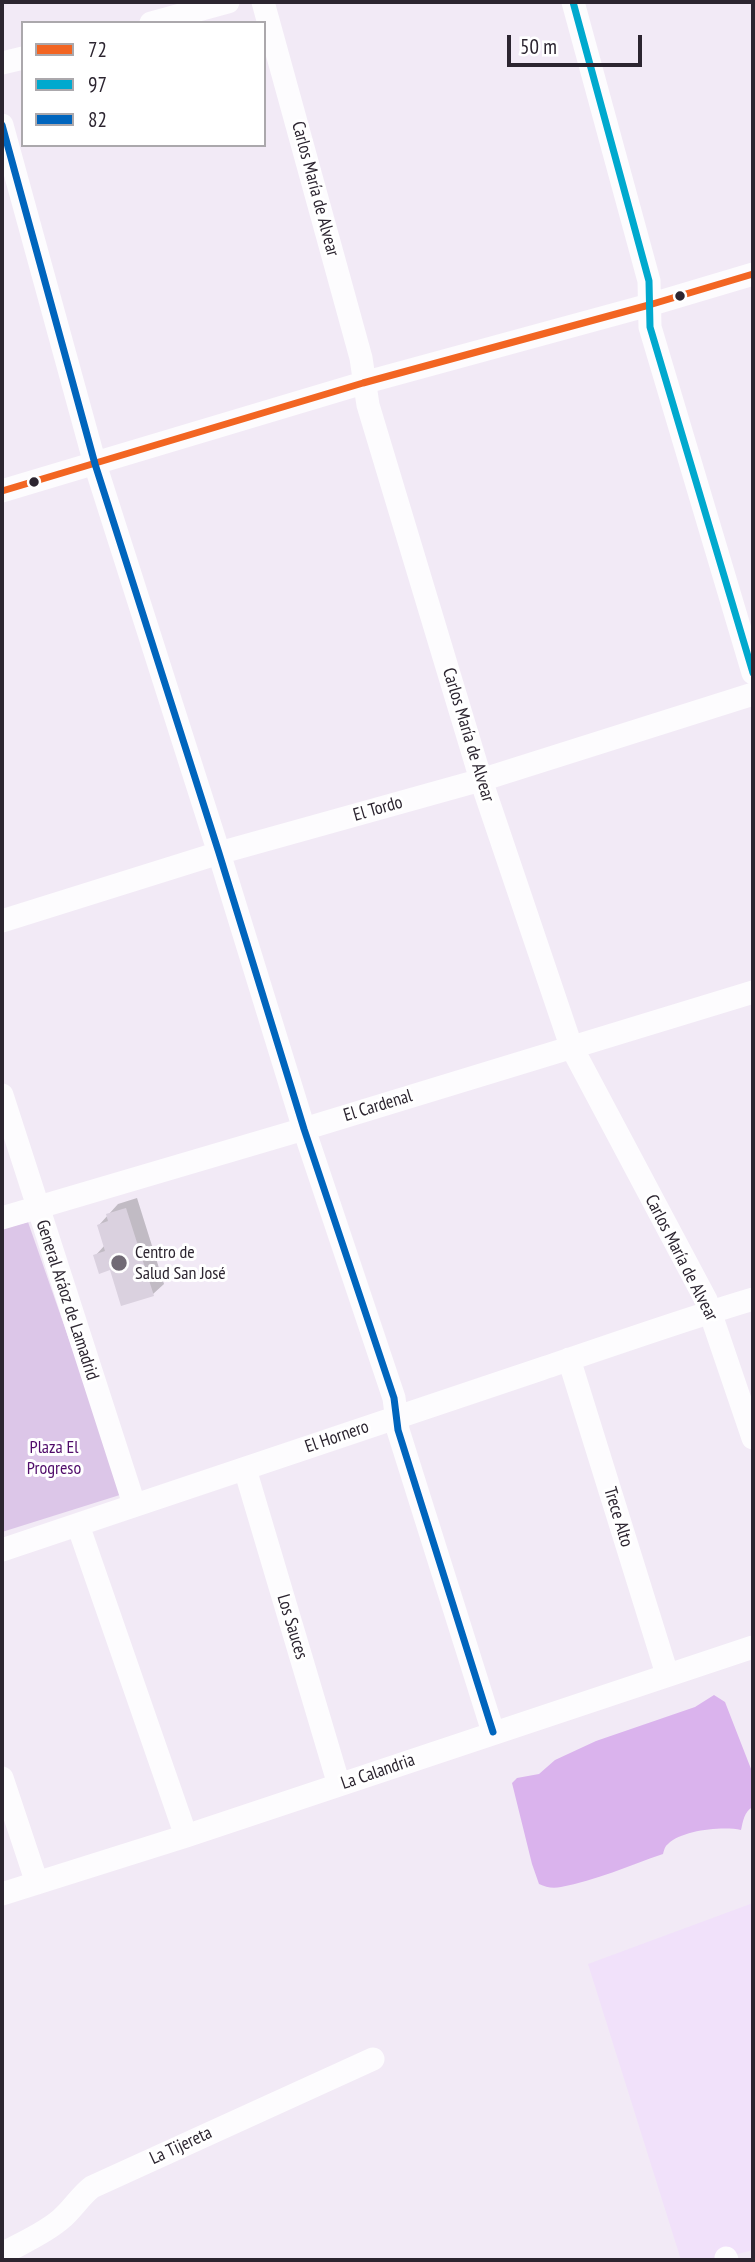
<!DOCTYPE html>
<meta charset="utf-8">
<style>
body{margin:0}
#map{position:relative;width:755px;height:2262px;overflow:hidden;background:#f2eaf6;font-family:"PT Sans Narrow",sans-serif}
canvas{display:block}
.frame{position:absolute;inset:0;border:4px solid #2c2530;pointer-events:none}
.legend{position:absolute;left:21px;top:21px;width:245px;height:126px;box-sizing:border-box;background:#fff;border:2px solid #aba8ac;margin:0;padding:9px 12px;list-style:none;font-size:21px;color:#2c2530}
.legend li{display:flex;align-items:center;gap:14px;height:35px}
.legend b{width:35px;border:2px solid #aba8ac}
.scale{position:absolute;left:507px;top:35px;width:135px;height:32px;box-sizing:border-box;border:4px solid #2c2530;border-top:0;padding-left:9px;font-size:21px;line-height:24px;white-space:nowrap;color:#2c2530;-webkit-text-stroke:5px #fff;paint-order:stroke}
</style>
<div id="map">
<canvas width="755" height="2262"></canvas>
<div class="frame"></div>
<ul class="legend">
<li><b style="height:9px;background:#f26522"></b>72</li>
<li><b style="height:9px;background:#00a9ce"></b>97</li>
<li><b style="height:9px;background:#0065bd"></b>82</li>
</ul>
<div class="scale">50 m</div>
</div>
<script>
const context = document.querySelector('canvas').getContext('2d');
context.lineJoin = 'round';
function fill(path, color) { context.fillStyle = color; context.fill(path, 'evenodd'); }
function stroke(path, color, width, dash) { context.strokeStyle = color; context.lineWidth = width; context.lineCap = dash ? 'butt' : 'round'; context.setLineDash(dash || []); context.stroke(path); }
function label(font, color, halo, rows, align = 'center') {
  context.font = font + ' "PT Sans Narrow",sans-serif'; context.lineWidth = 6; context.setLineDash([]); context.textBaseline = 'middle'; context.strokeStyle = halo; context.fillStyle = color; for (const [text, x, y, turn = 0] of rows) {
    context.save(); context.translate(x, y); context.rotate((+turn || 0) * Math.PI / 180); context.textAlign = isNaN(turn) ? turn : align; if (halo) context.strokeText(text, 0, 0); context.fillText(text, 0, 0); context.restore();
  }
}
fill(new Path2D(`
 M 753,1903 L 753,2250 L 715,2260 L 681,2260 L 588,1964 Z`), '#f1e1fa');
fill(new Path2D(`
 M 28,1222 L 123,1494 L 2,1532 L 2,1229 Z`), '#dcc6e8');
fill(new Path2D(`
 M 714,1695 L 725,1702 L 753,1774 L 753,1807 C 744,1811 743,1822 741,1830 C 723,1826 682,1830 668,1844 C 665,1846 664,1850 663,1854 C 630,1865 595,1881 561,1887 C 552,1889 546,1887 539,1884 L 532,1864 L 512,1783 L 517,1778 L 539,1774 L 555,1760 L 596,1741 L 695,1707 Z`), '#dab3ed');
fill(new Path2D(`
 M 137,1198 L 164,1284 L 153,1294 L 95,1256 L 105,1245 L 99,1225 L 118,1204 Z`), '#0003');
fill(new Path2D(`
 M 126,1208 L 154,1296 L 121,1306 L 110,1270 L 99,1274 L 93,1255 L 105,1251 L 97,1225 L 108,1221 L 106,1214 Z`), '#dad1df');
stroke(new Path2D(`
 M 263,2 L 361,358 L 368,405 L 481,780 L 571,1046 L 706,1300 L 753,1438
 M 573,2 L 649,281 L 650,327 L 753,673
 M 151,23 L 228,2
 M 2,63 L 23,58
 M 2,125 L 95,464 L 219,853 L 304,1129 L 394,1398 L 398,1430 L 493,1732
 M 2,491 L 363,383 L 649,305 L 753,274
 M 2,921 L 219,853 L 481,780 L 753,694
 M 2,1095 L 134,1504
 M 2,1218 L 304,1129 L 753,992
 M 569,1359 L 667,1674
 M 245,1469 L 339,1785
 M 78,1525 L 186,1836
 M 2,1550 C 182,1491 361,1428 541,1369 C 612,1345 682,1320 753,1299
 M 2,1778 L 37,1883
 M 2,1894 L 186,1836 L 753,1647
 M 2,2254 C 21,2243 44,2234 61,2219 C 73,2209 80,2196 92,2187 L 373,2059
 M 726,2258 L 727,2260`), '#fdfcfe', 23);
stroke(new Path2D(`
 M 2,491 L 363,383 L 649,305 L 753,274`), '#f26522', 7);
stroke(new Path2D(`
 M 573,2 L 649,281 L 650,327 L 753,673`), '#00a9ce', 7);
stroke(new Path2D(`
 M 2,125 L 95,464 L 219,853 L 304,1129 L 394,1398 L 398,1430 L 493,1732`), '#0065bd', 7);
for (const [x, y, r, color] of [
 [680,296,6,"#2c2530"],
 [34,482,6,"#2c2530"],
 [119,1263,9,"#716a75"]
]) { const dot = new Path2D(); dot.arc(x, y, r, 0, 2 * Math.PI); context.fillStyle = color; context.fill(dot); stroke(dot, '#fff', 2.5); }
label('18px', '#2c2530', '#fff', [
 ["Carlos María de Alvear",315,189,75],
 ["Carlos María de Alvear",468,735,73],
 ["El Tordo",378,809,-16],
 ["El Cardenal",378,1106,-17],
 ["Carlos María de Alvear",681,1258,63],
 ["General Aráoz de Lamadrid",67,1300,72],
 ["El Hornero",337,1437,-19],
 ["Trece Alto",618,1517,73],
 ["Los Sauces",292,1627,73],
 ["La Calandria",378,1772,-19],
 ["La Tijereta",181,2146,-25]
]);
label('18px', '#2c2530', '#fff', [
 ["Centro de",135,1253],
 ["Salud San José",135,1274]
], 'left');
label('18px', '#500c6a', '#fff', [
 ["Plaza El",54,1448],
 ["Progreso",54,1469]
]);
</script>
